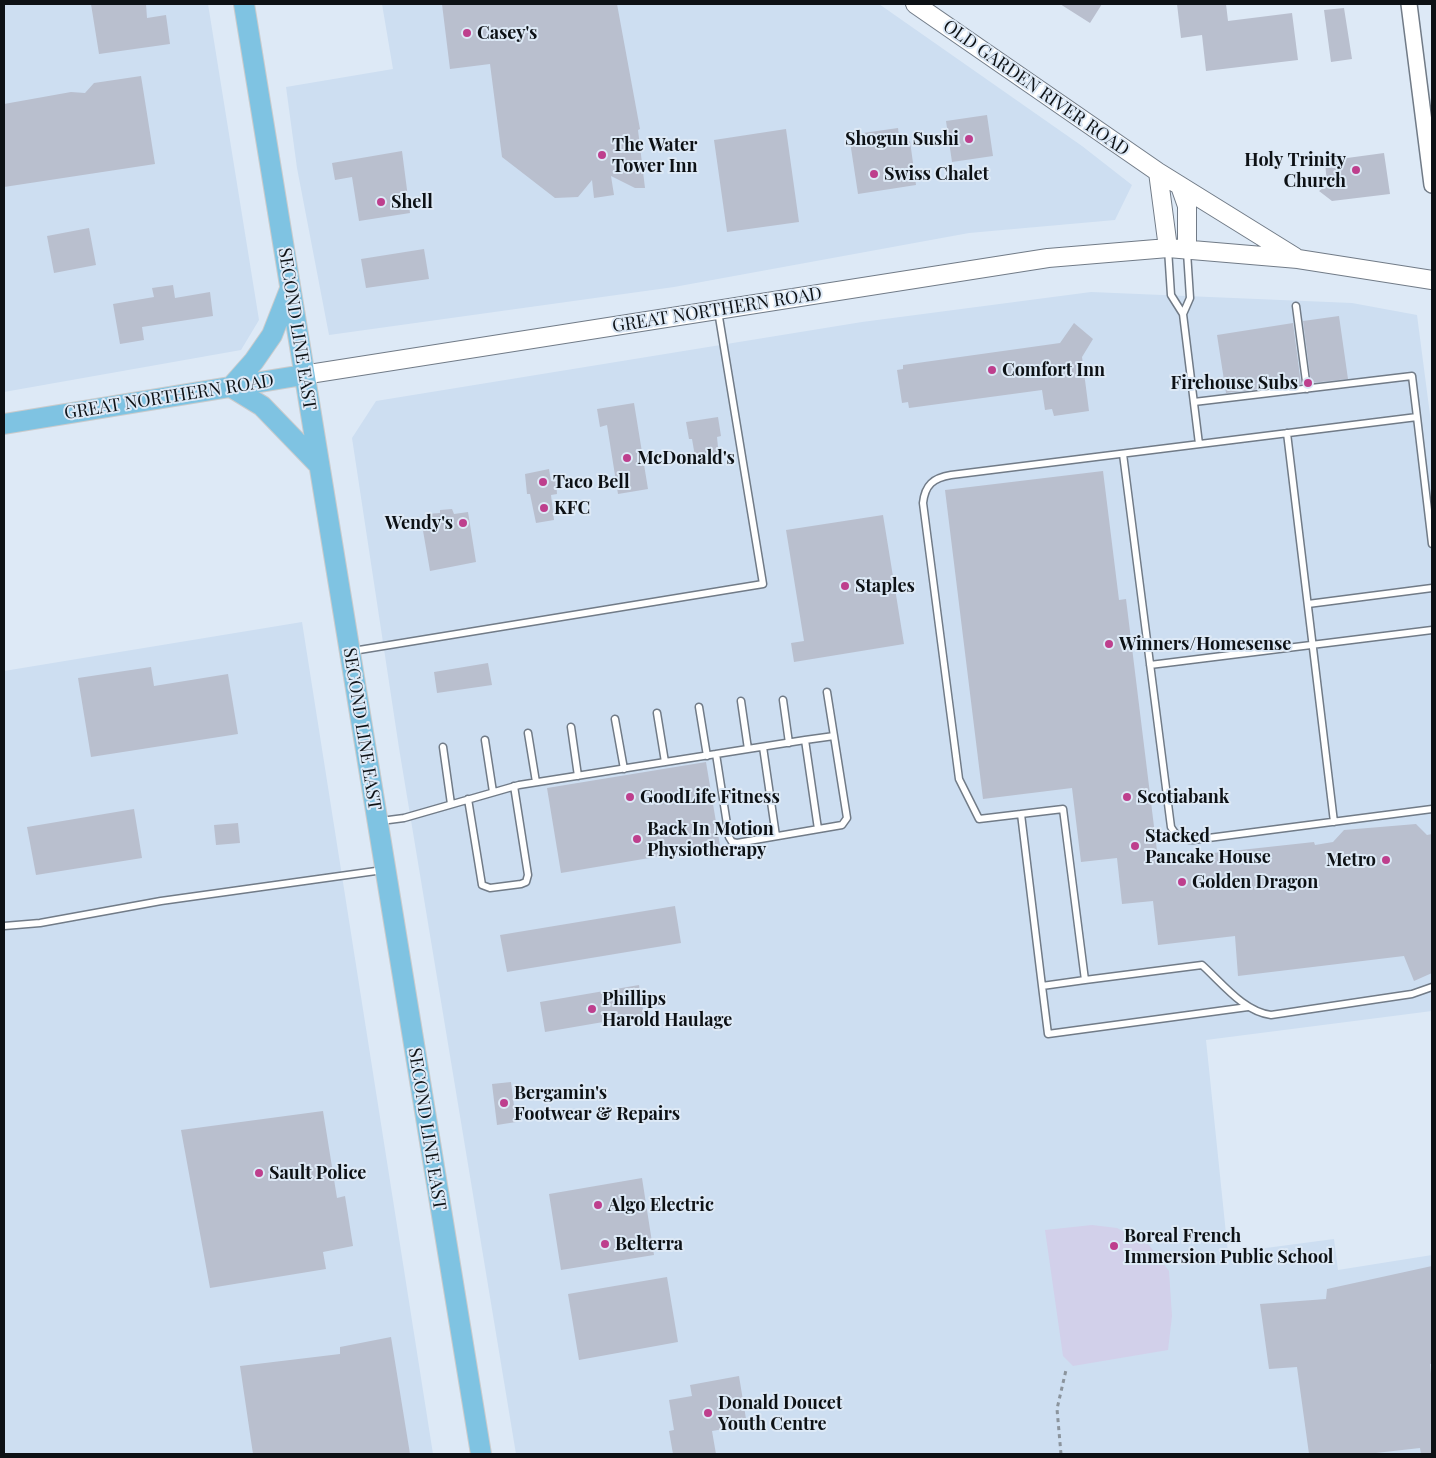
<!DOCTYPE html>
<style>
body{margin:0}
#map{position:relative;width:1436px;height:1458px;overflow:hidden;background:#dde9f6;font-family:"Playfair Display",serif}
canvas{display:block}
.frame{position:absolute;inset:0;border:5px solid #0d1115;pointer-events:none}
</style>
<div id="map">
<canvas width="1436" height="1458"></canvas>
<div class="frame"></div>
</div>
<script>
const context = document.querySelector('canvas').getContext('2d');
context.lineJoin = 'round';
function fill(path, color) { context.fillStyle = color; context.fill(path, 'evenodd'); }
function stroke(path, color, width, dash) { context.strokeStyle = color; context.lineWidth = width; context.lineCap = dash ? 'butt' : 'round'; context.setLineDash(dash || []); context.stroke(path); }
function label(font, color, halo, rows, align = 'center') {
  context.font = font + ' "Playfair Display",serif'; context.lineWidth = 4; context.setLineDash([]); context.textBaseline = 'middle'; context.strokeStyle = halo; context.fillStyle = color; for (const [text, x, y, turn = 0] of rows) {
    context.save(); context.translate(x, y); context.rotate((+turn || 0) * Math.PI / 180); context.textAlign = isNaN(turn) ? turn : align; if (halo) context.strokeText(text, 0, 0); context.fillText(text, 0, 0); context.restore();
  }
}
fill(new Path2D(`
 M 4,4 L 208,4 L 259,320 L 241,350 L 4,392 Z
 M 382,4 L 879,4 L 1082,146 L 1132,185 L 1115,220 L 969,233 L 674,287 L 329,335 L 297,168 L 286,87 L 393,69 Z
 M 1091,292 L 1352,303 L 1417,315 L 1432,430 L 1432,1011 L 1206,1040 L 1228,1253 L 1334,1239 L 1338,1270 L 1432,1255 L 1432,1454 L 516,1454 L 399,748 L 352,438 L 376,401 L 862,322 Z
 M 302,622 L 433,1454 L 4,1454 L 4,671 Z`), '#cddef1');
fill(new Path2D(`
 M 1092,1225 L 1117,1228 L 1149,1245 L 1169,1271 L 1172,1316 L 1168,1350 L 1073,1366 L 1063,1356 L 1045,1230 Z`), '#d2d0ea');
fill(new Path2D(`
 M 91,4 L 146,4 L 147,18 L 166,15 L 170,44 L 99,54 Z
 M 442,4 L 617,4 L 640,129 L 638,130 L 645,188 L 635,188 L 611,176 L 614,195 L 594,198 L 592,180 L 578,197 L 555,198 L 502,157 L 490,64 L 450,69 Z
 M 1060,4 L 1102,4 L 1090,23 Z
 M 1177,4 L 1226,4 L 1228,21 L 1292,13 L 1298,60 L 1206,71 L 1202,35 L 1181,38 Z
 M 1344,8 L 1352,59 L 1331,62 L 1324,10 Z
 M 141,76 L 155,164 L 4,187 L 4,104 L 71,92 L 85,93 L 94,83 Z
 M 987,115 L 993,156 L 952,162 L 946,121 Z
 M 898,128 L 900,143 L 910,141 L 916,185 L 858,194 L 849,135 Z
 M 786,129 L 799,222 L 727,232 L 714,140 Z
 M 402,151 L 410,213 L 359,221 L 352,177 L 335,180 L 332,163 Z
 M 1384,153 L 1390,194 L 1332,201 L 1319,191 L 1327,185 L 1325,161 Z
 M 89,228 L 96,265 L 54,273 L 47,236 Z
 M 424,249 L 429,279 L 366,288 L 361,259 Z
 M 173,285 L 175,298 L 210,292 L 213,316 L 142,327 L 144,340 L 120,344 L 113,304 L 154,297 L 152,288 Z
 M 1339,316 L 1348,379 L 1311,383 L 1303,321 Z
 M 1074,323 L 1093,339 L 1082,357 L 1089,411 L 1054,416 L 1052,409 L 1045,410 L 1042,390 L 909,408 L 908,402 L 902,403 L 897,370 L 903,369 L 903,365 L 1060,343 Z
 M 1293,323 L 1301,384 L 1226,393 L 1217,335 Z
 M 634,403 L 648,489 L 618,494 L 607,425 L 600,427 L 597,409 Z
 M 718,417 L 721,436 L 717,437 L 719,458 L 696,462 L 692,439 L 689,439 L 686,422 Z
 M 549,469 L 551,481 L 556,480 L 557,494 L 551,495 L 554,520 L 536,523 L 530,494 L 527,494 L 525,474 Z
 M 1103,471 L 1119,600 L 1126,599 L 1158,859 L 1314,842 L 1315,845 L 1333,842 L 1344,830 L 1416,824 L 1427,835 L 1432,834 L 1432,973 L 1414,981 L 1404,956 L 1238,976 L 1235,936 L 1158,945 L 1153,901 L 1122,904 L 1117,858 L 1081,862 L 1072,788 L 983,799 L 945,490 Z
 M 452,509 L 454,514 L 468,512 L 476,562 L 430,571 L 422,525 L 427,523 L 425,514 L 440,513 L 440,510 Z
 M 883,515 L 904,644 L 794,662 L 791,643 L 804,641 L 786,530 Z
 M 488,663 L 492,685 L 437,693 L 434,672 Z
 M 151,667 L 154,686 L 228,674 L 238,734 L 91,757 L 78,678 Z
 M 706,762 L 720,846 L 561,873 L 547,788 Z
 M 134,809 L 142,858 L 36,875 L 27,827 Z
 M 238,823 L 240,843 L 216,845 L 214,825 Z
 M 675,906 L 681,943 L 507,972 L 500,935 Z
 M 639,985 L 644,1015 L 545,1032 L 540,1002 Z
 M 511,1082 L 516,1122 L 497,1125 L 492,1084 Z
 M 323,1111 L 337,1198 L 345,1196 L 353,1246 L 323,1252 L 326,1269 L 210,1288 L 181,1130 Z
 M 642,1178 L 654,1255 L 561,1270 L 549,1194 Z
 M 1432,1266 L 1432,1364 L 1430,1364 L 1432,1383 L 1432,1454 L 1421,1454 L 1420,1448 L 1367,1454 L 1309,1454 L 1297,1367 L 1269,1369 L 1260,1304 L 1326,1299 L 1327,1289 Z
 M 667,1277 L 678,1342 L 579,1360 L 568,1294 Z
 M 391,1337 L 410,1454 L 253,1454 L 240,1366 L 340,1354 L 340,1347 Z
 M 739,1376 L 747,1425 L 712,1431 L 716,1454 L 673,1454 L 669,1431 L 674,1430 L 669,1400 L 692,1396 L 690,1385 Z`), '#b9bfce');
const service = new Path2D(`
 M 1168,249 L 1171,295 L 1183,314 L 1199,444
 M 1296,306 L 1307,389
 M 1183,314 L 1190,298 L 1187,252
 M 1194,402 L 1412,376 L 1417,417
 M 1287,433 L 1334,822
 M 1123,454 L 1171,827 C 1177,837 1182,840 1193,840 L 1432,809
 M 1432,544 L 1417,417 L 951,475 C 933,478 925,485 923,503 L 959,779 L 979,819 L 1063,809 L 1085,980 L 1202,965 C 1222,983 1244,1012 1271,1015 L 1412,994 L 1432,987
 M 1308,604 L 1432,588
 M 353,651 L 763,584 L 718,311
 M 1150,665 L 1432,630
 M 827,692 L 834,736
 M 783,700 L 789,743
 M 741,701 L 748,749
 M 699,707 L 707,756
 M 657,713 L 665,762
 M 615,719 L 624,769
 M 571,727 L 578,776
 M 528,733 L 536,782
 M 485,740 L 493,792
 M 805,740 L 818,829
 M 443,747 L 451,804
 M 763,747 L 776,836
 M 468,799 L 482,885 L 490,888 L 521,884 L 526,882 L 528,875 L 514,786
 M 1021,814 L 1042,986 L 1085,980
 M 381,821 L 404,818 L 519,785 L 805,740 L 834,736 L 847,818 L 842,825 L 737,843 L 732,842 L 729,837 L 716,754
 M 4,926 L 40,923 L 161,901 L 383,870
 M 1042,986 L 1048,1034 L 1248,1007`);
const tertiary = new Path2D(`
 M 1409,4 L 1432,185`);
const secondary = new Path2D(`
 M 915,4 L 1158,172 L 1295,257
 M 1158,172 L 1168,248
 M 1180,186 L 1187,206 L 1187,249
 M 303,375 L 1048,258 L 1168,248 L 1298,259 L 1432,280`);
const trunk = new Path2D(`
 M 244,4 L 481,1454
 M 231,387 L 254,361 L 272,335 L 290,289
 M 231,387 L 262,406 L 318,464
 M 4,424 L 303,375`);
stroke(service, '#717b87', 9);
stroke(tertiary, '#717b87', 18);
stroke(secondary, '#717b87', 20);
stroke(trunk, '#cacbcc', 22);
stroke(new Path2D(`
 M 1061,1454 L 1057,1409 L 1066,1370`), '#8b949d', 3, [4, 4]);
stroke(service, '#fff', 6);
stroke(tertiary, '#fff', 15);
stroke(secondary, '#fff', 18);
stroke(trunk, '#7fc3e2', 20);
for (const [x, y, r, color] of [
 [467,33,5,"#be3f8d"],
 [969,139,5,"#be3f8d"],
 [602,155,5,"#be3f8d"],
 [1356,170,5,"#be3f8d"],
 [874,174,5,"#be3f8d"],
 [381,202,5,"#be3f8d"],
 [992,370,5,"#be3f8d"],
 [1308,383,5,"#be3f8d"],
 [627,458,5,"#be3f8d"],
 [543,482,5,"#be3f8d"],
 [544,508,5,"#be3f8d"],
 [463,523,5,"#be3f8d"],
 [845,586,5,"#be3f8d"],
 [1109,644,5,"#be3f8d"],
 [630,797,5,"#be3f8d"],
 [1127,797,5,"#be3f8d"],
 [637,839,5,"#be3f8d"],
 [1135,846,5,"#be3f8d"],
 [1386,860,5,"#be3f8d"],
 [1182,882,5,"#be3f8d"],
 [592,1009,5,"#be3f8d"],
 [504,1103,5,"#be3f8d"],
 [259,1173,5,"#be3f8d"],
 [598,1205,5,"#be3f8d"],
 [605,1244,5,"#be3f8d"],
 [1114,1246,5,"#be3f8d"],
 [708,1413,5,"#be3f8d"]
]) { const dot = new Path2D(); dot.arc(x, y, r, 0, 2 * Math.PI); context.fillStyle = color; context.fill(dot); stroke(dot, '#dde9f6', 2); }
label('bold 18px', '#0d1115', '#dde9f6', [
 ["Casey's",477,33],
 ["Shogun Sushi",959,139,"right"],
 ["The Water",612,145],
 ["Tower Inn",612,166],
 ["Holy Trinity",1346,160,"right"],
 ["Church",1346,181,"right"],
 ["Swiss Chalet",884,174],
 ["Shell",391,202],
 ["Comfort Inn",1002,370],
 ["Firehouse Subs",1298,383,"right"],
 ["McDonald's",637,458],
 ["Taco Bell",553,482],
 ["KFC",554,508],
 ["Wendy's",453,523,"right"],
 ["Staples",855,586],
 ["Winners/Homesense",1119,644],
 ["GoodLife Fitness",640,797],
 ["Scotiabank",1137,797],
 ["Back In Motion",647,829],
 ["Physiotherapy",647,850],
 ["Stacked",1145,836],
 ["Pancake House",1145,857],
 ["Metro",1376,860,"right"],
 ["Golden Dragon",1192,882],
 ["Phillips",602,999],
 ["Harold Haulage",602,1020],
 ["Bergamin's",514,1093],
 ["Footwear & Repairs",514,1114],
 ["Sault Police",269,1173],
 ["Algo Electric",608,1205],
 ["Boreal French",1124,1236],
 ["Immersion Public School",1124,1257],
 ["Belterra",615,1244],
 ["Donald Doucet",718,1403],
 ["Youth Centre",718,1424]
], 'left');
label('18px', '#0d1115', '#dde9f6', [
 ["OLD GARDEN RIVER ROAD",1036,88,35],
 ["GREAT NORTHERN ROAD",717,310,-9],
 ["SECOND LINE EAST",297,329,81],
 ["GREAT NORTHERN ROAD",169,397,-9],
 ["SECOND LINE EAST",362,729,81],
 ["SECOND LINE EAST",427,1129,81]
]);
</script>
